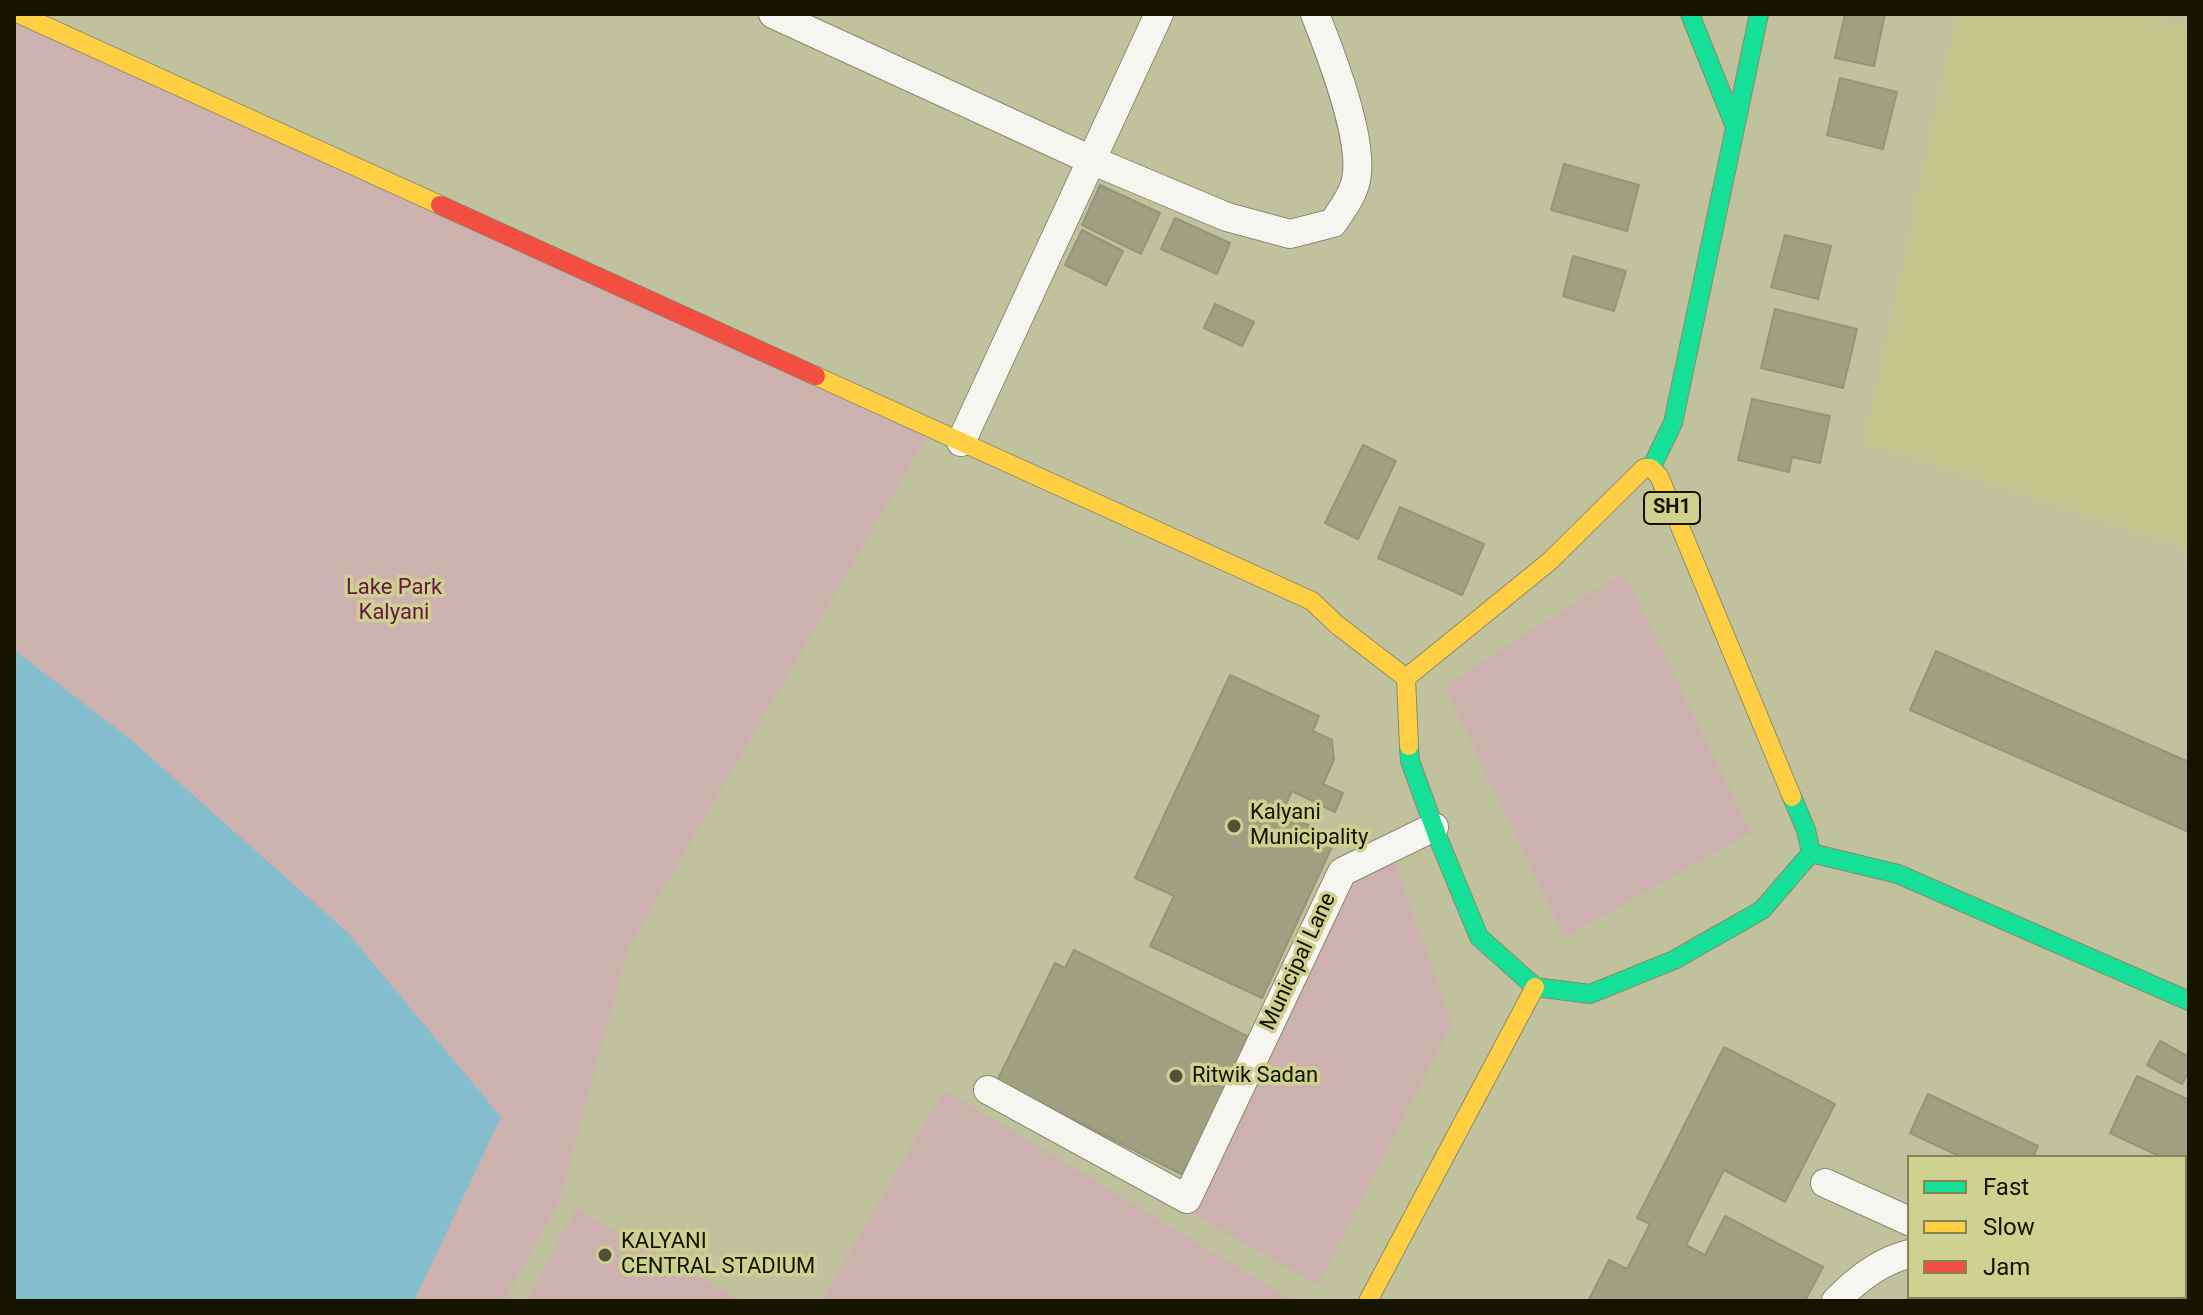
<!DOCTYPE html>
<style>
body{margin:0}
#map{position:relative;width:2203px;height:1315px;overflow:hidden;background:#c0c29e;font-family:Roboto,sans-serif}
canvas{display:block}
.frame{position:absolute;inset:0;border:16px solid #141400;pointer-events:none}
.legend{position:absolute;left:1907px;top:1155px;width:280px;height:144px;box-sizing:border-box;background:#ced18f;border:2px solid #848556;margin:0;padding:10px 14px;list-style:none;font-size:24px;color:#141400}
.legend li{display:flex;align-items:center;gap:16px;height:40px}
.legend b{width:40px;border:2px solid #848556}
</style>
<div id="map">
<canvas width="2203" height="1315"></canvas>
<div class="frame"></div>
<ul class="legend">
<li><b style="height:10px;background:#16e098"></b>Fast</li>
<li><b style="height:10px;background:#ffcf43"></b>Slow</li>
<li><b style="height:10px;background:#f24e42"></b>Jam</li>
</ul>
</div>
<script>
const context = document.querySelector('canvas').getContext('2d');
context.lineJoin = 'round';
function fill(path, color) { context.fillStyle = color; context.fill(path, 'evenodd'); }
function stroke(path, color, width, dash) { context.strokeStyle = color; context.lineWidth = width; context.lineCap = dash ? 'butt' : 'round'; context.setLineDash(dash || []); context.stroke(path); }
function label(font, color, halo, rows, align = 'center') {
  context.font = font + ' Roboto,sans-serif'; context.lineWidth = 7; context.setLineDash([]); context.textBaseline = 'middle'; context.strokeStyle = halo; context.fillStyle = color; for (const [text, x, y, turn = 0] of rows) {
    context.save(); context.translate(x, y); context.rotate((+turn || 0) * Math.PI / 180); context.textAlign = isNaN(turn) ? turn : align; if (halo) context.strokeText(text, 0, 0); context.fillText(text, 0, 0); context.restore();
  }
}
fill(new Path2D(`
 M 1957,14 L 2142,14 L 2189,28 L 2189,549 L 1865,443 Z`), '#c3c58c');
fill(new Path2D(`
 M 14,14 L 932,428 L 628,950 L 559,1203 L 504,1301 L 14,1301 Z
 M 1624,572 L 1751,832 L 1564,938 L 1444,686 Z
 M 1395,863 L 1453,1023 L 1318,1285 L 1192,1213 L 1349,881 Z
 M 944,1090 L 1294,1301 L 821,1301 Z
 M 576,1209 L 742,1301 L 526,1301 Z`), '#cdb1ae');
fill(new Path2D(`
 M 14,650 L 130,739 L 347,932 L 501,1117 L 414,1301 L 14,1301 Z`), '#84bece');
const building = new Path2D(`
 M 1845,14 L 1885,14 L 1874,66 L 1835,58 Z
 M 1840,78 L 1897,92 L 1883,149 L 1827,135 Z
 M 1564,164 L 1639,185 L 1627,231 L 1551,210 Z
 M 1100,185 L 1160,213 L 1141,254 L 1082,225 Z
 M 1175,218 L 1230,243 L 1217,274 L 1161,249 Z
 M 1082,230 L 1123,251 L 1106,285 L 1065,265 Z
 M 1785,235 L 1831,246 L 1818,299 L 1771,287 Z
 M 1573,256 L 1626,271 L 1614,311 L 1563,296 Z
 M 1215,304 L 1254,322 L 1242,346 L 1204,328 Z
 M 1775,309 L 1857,329 L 1843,388 L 1761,368 Z
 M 1752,399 L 1830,416 L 1820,463 L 1792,457 L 1789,472 L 1738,460 Z
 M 1363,445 L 1396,461 L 1358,539 L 1325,523 Z
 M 1400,507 L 1484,544 L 1462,595 L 1378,558 Z
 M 1936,651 L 2189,762 L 2189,832 L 1910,710 Z
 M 1230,675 L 1319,716 L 1313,731 L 1332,740 L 1334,760 L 1323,784 L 1343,793 L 1335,812 L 1292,791 L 1282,813 L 1336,838 L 1262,998 L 1150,946 L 1174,896 L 1135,878 Z
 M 1074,950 L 1259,1042 L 1191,1179 L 997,1081 L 1055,963 L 1065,968 Z
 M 2160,1041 L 2189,1057 L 2189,1071 L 2182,1084 L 2147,1065 Z
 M 1724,1047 L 1835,1104 L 1785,1202 L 1724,1170 L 1686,1245 L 1705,1255 L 1725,1216 L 1823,1267 L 1805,1301 L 1588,1301 L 1609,1260 L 1627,1269 L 1650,1224 L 1637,1218 Z
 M 2137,1076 L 2189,1100 L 2189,1149 L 2185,1158 L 2161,1157 L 2110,1133 Z
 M 1928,1094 L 2038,1146 L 2033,1157 L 1961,1157 L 1910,1133 Z`);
fill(building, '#9ea081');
stroke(building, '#959579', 2);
const street = new Path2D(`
 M 773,14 L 1091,160 L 1227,217 L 1290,234 L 1333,223 C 1341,211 1351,198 1355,184 C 1367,145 1330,52 1315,14
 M 961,442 L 1159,14
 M 988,1090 L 1187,1199 L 1342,872 L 1434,827
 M 1825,1183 L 1909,1221
 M 2185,1230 L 2189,1231
 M 2078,1297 L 2086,1301
 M 1836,1301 C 1856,1280 1880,1261 1909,1254
 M 2120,1301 L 2121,1297`);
const fast = new Path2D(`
 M 1690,14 L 1735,127
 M 1651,468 L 1673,423 L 1759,14
 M 1409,746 L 1410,761 L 1438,838 L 1479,937 L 1535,987 L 1590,994 L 1674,960 L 1762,910 L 1811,853 L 1806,830 L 1792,797
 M 1811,853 L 1898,874 L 2189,1001`);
const slow = new Path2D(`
 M 19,14 L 440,205
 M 816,376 L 1312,601 L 1336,624 L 1406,678
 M 1644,468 L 1651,468 L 1659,476 L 1792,797
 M 1409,746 L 1406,678 L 1550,561 L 1644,468
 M 1368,1301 L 1535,987`);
const jam = new Path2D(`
 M 440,205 L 816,376`);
stroke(street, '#898a6e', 30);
stroke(fast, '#898a6e', 20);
stroke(slow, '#898a6e', 20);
stroke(jam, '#898a6e', 20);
stroke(street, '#f6f6f0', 28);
stroke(fast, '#16e098', 18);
stroke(slow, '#ffcf43', 18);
stroke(jam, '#f24e42', 18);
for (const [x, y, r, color] of [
 [1234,826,8,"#505137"],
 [1176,1076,8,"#505137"],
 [605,1255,8,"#505137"]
]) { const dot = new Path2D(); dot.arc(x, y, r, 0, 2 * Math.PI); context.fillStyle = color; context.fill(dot); stroke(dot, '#ced18f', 3); }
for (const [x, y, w] of [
 [1672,508,56]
]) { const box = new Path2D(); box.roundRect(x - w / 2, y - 16, w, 32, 6); context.fillStyle = '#ced18f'; context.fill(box); stroke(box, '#141400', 2); }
label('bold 20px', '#141400', null, [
 ["SH1",1672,508]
]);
label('22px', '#6a1547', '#ced18f', [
 ["Lake Park",394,588],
 ["Kalyani",394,613]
]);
label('22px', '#141400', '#ced18f', [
 ["Kalyani",1250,813],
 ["Municipality",1250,838],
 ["Ritwik Sadan",1192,1076],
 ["KALYANI",621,1242],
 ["CENTRAL STADIUM",621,1267]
], 'left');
label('22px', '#141400', '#ced18f', [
 ["Municipal Lane",1299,962,-65]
]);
</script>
